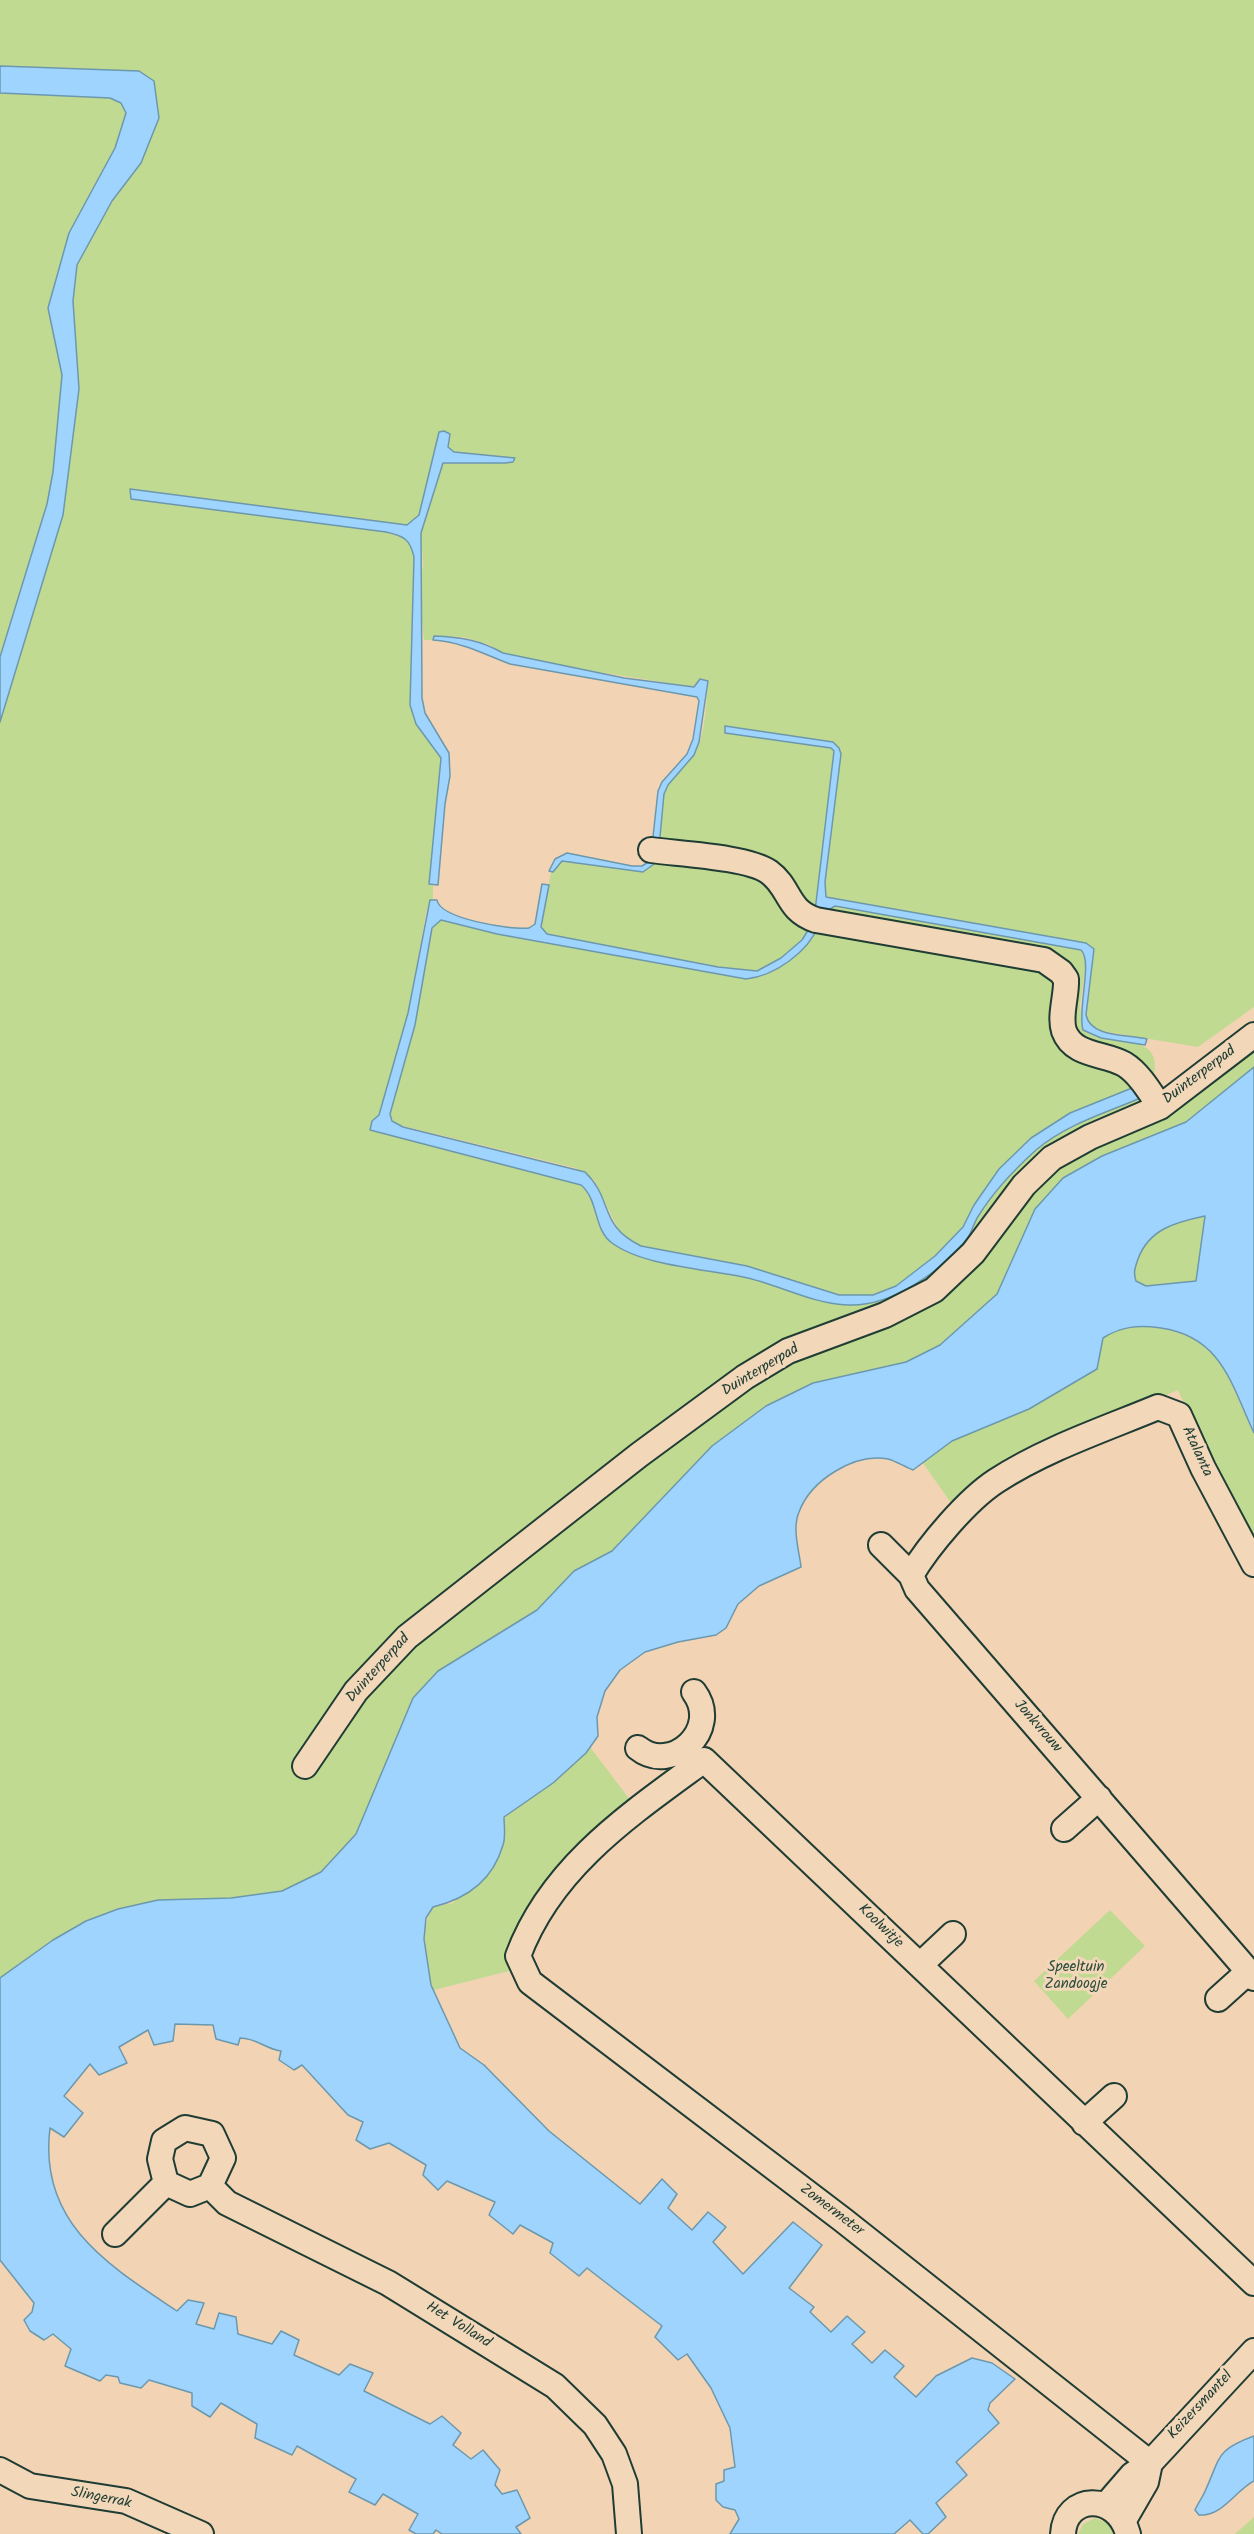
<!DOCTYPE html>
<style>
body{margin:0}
canvas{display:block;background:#f2d3b4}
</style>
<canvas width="1254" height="2534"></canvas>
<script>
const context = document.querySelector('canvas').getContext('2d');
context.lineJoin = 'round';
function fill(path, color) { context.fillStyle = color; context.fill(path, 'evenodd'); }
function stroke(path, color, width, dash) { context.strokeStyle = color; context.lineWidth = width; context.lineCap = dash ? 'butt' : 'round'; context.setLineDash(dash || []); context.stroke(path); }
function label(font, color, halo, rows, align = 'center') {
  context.font = font + ' Kalam,sans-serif'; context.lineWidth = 6; context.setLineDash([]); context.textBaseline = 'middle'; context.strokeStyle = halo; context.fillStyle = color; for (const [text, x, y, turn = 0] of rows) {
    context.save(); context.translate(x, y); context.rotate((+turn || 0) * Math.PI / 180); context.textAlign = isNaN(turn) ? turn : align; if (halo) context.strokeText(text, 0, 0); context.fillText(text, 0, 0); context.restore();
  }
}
fill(new Path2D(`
 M 0,0 L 1254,0 L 1254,1007 L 1198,1047 L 1095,1030 L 1088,1023 L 1086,1015 L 1094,949 L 1086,943 L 826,897 L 825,882 L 841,754 L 839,748 L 833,742 L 726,726 L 725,733 L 831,748 L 834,751 L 816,911 L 824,913 L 835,906 L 1081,950 L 1086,963 L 1080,1005 L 1082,1028 C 1106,1052 1167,1026 1153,1080 L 1148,1083 L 1127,1060 L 1090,1048 L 1073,1037 L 1068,1020 L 1070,978 L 1065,969 L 1045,956 L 819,916 C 789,907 794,885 772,869 C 748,851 690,851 659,847 C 661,830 659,807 665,791 C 670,778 683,770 691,759 C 706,737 706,706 708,681 L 700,679 L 694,687 L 547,664 L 503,653 L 488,644 L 463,637 L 435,636 L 433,640 L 424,640 L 419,594 L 423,564 L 421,533 L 440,466 L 446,461 L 506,463 L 513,462 L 514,458 L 454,452 L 448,447 L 450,434 L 439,432 L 419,515 L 407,525 L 131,489 L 132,499 L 386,532 C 404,536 410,539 414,556 L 410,705 L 416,724 L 441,758 L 429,884 L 433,884 L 433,900 L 430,901 L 426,913 L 408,1013 L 379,1115 L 372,1121 L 370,1130 L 581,1185 C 599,1200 593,1229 612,1243 C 643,1266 705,1269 743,1277 C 778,1284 812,1304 848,1305 C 891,1307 941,1272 967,1239 C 972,1232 974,1222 979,1215 C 994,1191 1015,1169 1036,1150 C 1068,1123 1107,1113 1145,1096 L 1149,1102 L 1147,1108 C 1101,1127 1055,1143 1021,1181 C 989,1217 968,1260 928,1288 C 883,1318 827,1322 782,1349 C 703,1395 633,1454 561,1510 C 466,1584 359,1654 302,1764 L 311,1766 L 360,1694 L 410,1640 L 642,1459 L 748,1382 L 790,1356 L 887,1320 L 937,1293 L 977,1255 L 1027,1187 L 1055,1162 L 1092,1141 L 1175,1108 L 1254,1040 L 1254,1067 L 1186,1122 L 1102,1156 L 1063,1178 L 1035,1209 L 997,1294 L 940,1345 L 906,1362 L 813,1383 L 766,1406 L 712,1446 L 612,1551 L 574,1571 L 537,1610 L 438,1671 L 413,1698 L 356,1834 L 321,1872 L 282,1891 L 231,1898 L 158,1900 L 118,1909 L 86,1921 L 53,1940 L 0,1978 L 0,722 L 63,515 L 79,389 L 73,301 L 77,265 L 112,201 L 141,163 L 159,118 L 154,81 L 139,71 L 0,66 Z
 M 0,87 L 117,92 L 126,112 L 115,148 L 86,201 L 48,308 L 62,375 L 53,472 L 47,504 L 0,657 Z
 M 656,857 L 758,870 L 812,924 L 802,940 L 781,958 L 757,971 L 718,967 L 547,934 L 541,927 L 551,872 L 562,861 L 643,872 L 654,864 Z
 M 440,920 L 497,934 L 746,979 C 775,976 808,952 819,925 L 1058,975 L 1058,1020 L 1137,1086 L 1070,1113 L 1031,1138 L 989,1183 L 963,1227 L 935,1256 L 896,1286 L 873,1295 L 839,1295 L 747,1266 L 641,1246 L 620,1233 L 594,1180 L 576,1168 L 395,1124 L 390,1114 L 415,1025 L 432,928 Z
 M 1205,1216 L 1196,1281 L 1146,1286 L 1136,1281 C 1133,1272 1135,1268 1138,1259 C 1149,1229 1177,1222 1205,1216 Z
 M 1145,1326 L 1170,1330 L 1203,1342 L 1221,1362 L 1254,1433 L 1254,1556 L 1178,1390 L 1044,1447 L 956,1510 L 923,1463 L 952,1441 L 1029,1409 L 1097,1369 L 1103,1338 L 1120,1328 Z
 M 590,1747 L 634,1805 L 574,1856 L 517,1969 L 434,1990 C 424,1966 419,1930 433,1907 L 453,1903 L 504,1843 L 504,1817 L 553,1783 Z
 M 1110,1910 L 1145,1946 L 1068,2019 L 1034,1981 Z
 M 1254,2517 L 1254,2534 L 1235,2534 Z
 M 1095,2518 L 1108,2523 L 1113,2534 L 1078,2534 L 1083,2524 Z`), '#c1da91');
const water = new Path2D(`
 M 0,66 L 139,71 L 154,81 L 159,118 L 141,163 L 112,201 L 77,265 L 73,301 L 79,389 L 63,515 L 0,722 L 0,657 L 47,504 L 53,472 L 62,375 L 48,308 L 69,233 L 115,148 L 126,113 L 121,103 L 110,98 L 0,93 Z
 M 444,431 L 450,434 L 448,447 L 454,452 L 515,458 L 513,462 L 505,463 L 443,463 L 421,533 L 422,698 L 425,713 L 449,753 L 450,776 L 445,804 L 438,885 L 429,884 L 441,758 L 416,724 L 410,705 L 414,557 C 410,539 404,536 386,532 L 131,499 L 130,489 L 407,525 L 419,515 L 439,432 Z
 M 434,636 C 460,637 480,640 503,653 L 624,678 L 694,687 L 700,679 L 708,681 L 699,742 L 694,755 L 668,785 L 664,794 L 659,847 L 652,846 L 658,791 L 662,782 L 687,754 L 693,739 L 699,701 L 697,697 L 510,664 C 484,654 462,642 433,640 Z
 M 725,726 L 833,742 L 839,748 L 841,754 L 825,882 L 826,897 L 1086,943 L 1094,949 L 1086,1015 C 1091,1038 1127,1034 1147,1039 L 1145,1045 L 1101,1038 L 1083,1030 C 1077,1010 1093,961 1081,950 L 835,906 L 824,913 L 815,911 L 834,751 L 831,748 L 725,733 Z
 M 567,853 L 632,866 L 642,866 L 656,857 L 654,864 L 643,872 L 562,861 L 553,872 L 549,871 L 555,859 Z
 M 542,884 L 549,885 L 541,927 L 547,934 L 718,967 L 757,971 L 781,958 L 802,940 L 812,924 L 819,925 C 808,952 775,976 746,979 L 497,934 L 441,920 L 432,928 L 415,1025 L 390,1114 L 392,1121 L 403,1127 L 585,1172 C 614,1200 598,1225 641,1246 L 747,1266 L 839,1295 L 873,1295 L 896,1286 L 935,1256 L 963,1227 L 974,1205 L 999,1169 L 1031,1138 L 1070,1113 L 1137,1086 L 1145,1096 C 1107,1113 1068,1123 1036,1150 C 1015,1169 994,1191 979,1215 C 974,1222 972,1232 967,1239 C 941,1272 891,1307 848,1305 C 812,1304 778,1284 743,1277 C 706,1269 643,1266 612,1243 C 593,1229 599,1200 581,1185 L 370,1130 L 372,1121 L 379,1115 L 408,1013 L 430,900 L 437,900 C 440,919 511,930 529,928 L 535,924 Z
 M 1254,1067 L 1254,1433 C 1231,1384 1222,1337 1161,1328 C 1138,1325 1122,1326 1103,1338 L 1097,1369 L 1029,1409 L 952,1441 L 913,1470 C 905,1467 896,1461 888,1459 C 854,1453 811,1480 799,1512 C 792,1529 799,1550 801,1567 L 759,1586 L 738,1604 L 726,1628 L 716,1635 L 678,1642 L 645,1652 L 620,1670 L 605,1691 L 597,1717 L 598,1736 L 586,1753 L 553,1783 L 504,1817 C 504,1826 506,1837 503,1845 C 493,1880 466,1899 433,1907 L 426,1918 L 424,1939 L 431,1985 L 460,2048 L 484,2065 L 549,2131 L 640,2204 L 662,2179 L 677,2194 L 668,2208 L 692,2230 L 708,2212 L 726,2227 L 713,2242 L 743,2274 L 793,2222 L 822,2245 L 789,2288 L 814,2307 L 810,2312 L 831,2332 L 847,2316 L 865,2332 L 852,2344 L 872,2363 L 885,2350 L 904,2366 L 894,2377 L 916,2397 L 936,2376 L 972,2358 L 992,2363 L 1015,2379 L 990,2403 L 988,2410 L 999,2423 L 956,2462 L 967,2475 L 936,2503 L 946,2517 L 928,2534 L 923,2534 L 910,2520 L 894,2534 L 730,2534 L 739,2519 L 735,2510 L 723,2507 L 716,2500 L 716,2484 L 724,2481 L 724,2470 L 735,2467 L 730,2428 L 711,2388 L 687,2354 L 678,2360 L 655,2337 L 662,2326 L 587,2268 L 579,2276 L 550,2253 L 553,2243 L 520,2225 L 513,2234 L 489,2215 L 495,2202 L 447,2181 L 438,2190 L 423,2175 L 426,2165 L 389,2143 L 370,2149 L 356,2140 L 363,2122 L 348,2115 L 302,2065 L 294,2070 L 279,2060 L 281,2051 C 265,2049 257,2038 240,2038 L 238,2045 L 216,2039 L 213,2025 L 175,2024 L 173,2041 L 154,2045 L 148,2030 L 119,2047 L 127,2063 L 99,2075 L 90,2064 L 64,2096 L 83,2113 L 64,2137 L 50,2128 C 38,2223 108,2265 177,2311 L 188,2300 L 204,2303 L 196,2324 L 214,2329 L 219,2313 L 236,2317 L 238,2334 L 272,2344 L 281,2331 L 299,2340 L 294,2355 L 339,2375 L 350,2364 L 373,2373 L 364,2391 L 430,2424 L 442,2416 L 461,2433 L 453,2445 L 471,2459 L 483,2450 L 500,2470 L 495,2485 L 502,2494 L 517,2490 L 530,2518 L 516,2527 L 521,2534 L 442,2534 L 436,2530 L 433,2534 L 416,2534 L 409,2530 L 418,2514 L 383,2494 L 375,2505 L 349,2492 L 356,2479 L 297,2446 L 292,2455 L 255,2438 L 257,2424 L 221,2403 L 210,2417 L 192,2406 L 192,2393 L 149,2380 L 141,2388 L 120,2383 L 118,2377 L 106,2375 L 100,2381 L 65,2366 L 71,2349 L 53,2334 L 44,2340 L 30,2331 L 24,2320 L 32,2312 L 34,2303 L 0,2260 L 0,1978 L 53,1940 L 86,1921 L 118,1909 L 158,1900 L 231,1898 L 282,1891 L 321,1872 L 356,1834 L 413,1698 L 438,1671 L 537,1610 L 574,1571 L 612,1551 L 712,1446 L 766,1406 L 813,1383 L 906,1362 L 940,1345 L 997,1294 L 1035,1209 L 1063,1178 L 1102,1156 L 1186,1122 ZM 1205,1216 L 1196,1281 L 1146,1286 L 1136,1281 C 1133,1272 1135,1268 1138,1259 C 1149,1229 1176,1222 1205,1216 Z
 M 1254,2436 L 1254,2481 C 1235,2491 1222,2517 1199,2515 L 1195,2510 C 1198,2503 1203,2497 1206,2489 C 1221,2456 1216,2450 1254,2436 Z`);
fill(water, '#9fd4fe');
stroke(water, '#6c98ad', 1.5);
const minor = new Path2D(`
 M 651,850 C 680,854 748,857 769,872 C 791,888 786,910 816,920 L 1044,960 L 1061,972 L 1066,979 C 1067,995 1059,1016 1064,1031 C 1073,1056 1104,1053 1124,1064 C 1139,1073 1150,1092 1160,1107
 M 881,1545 L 911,1575
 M 1254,1564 L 1203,1468 L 1179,1415 L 1158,1407 C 1105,1429 1045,1449 996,1481 C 967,1500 929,1545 911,1575 L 917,1589 L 1254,1978
 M 638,1748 C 671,1775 722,1730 694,1692
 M 305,1766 L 356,1691 L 407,1637 L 639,1455 L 745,1377 L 788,1351 L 885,1315 L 934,1290 L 973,1253 L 1024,1185 L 1052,1158 L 1090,1137 L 1160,1107 L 1254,1035
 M 1064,1829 L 1099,1798
 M 920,1965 L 953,1934
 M 1218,1999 L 1248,1972
 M 1084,2123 L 1114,2096
 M 185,2128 L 212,2134 L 223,2158 L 210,2186 L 190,2194 L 166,2183 L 160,2159 L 164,2141 Z
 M 210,2186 L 227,2203 L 388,2283 L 555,2386 L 595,2425 L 614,2454 L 625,2484 L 629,2534
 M 115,2234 L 166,2183
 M 1150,2463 L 843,2220 L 530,1982 L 518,1956 C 551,1867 629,1815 704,1760 L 1254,2283
 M 0,2470 L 30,2486 L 126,2501 L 201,2534
 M 1106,2505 L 1132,2475 L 1150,2463 L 1254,2351
 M 1124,2520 L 1146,2482 L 1150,2463
 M 1063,2534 C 1065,2494 1117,2492 1128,2534`);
stroke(minor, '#1f3d34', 28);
stroke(minor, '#f2d7b9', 24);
label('15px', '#1f3d34', '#f2d7b9', [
 ["Duinterperpad",1200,1076,-37],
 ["Duinterperpad",761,1371,-31],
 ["Atalanta",1196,1452,65],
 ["Duinterperpad",379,1669,-48],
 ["Jonkvrouw",1037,1727,49],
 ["Koolwitje",880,1927,44],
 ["Zomermeter",831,2211,37],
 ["Het Volland",458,2326,32],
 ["Keizersmantel",1201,2406,-47],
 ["Slingerrak",101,2499,11]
]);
label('15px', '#2f4d3d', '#f2d7b9', [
 ["Speeltuin",1076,1968],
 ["Zandoogje",1076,1985]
]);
</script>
